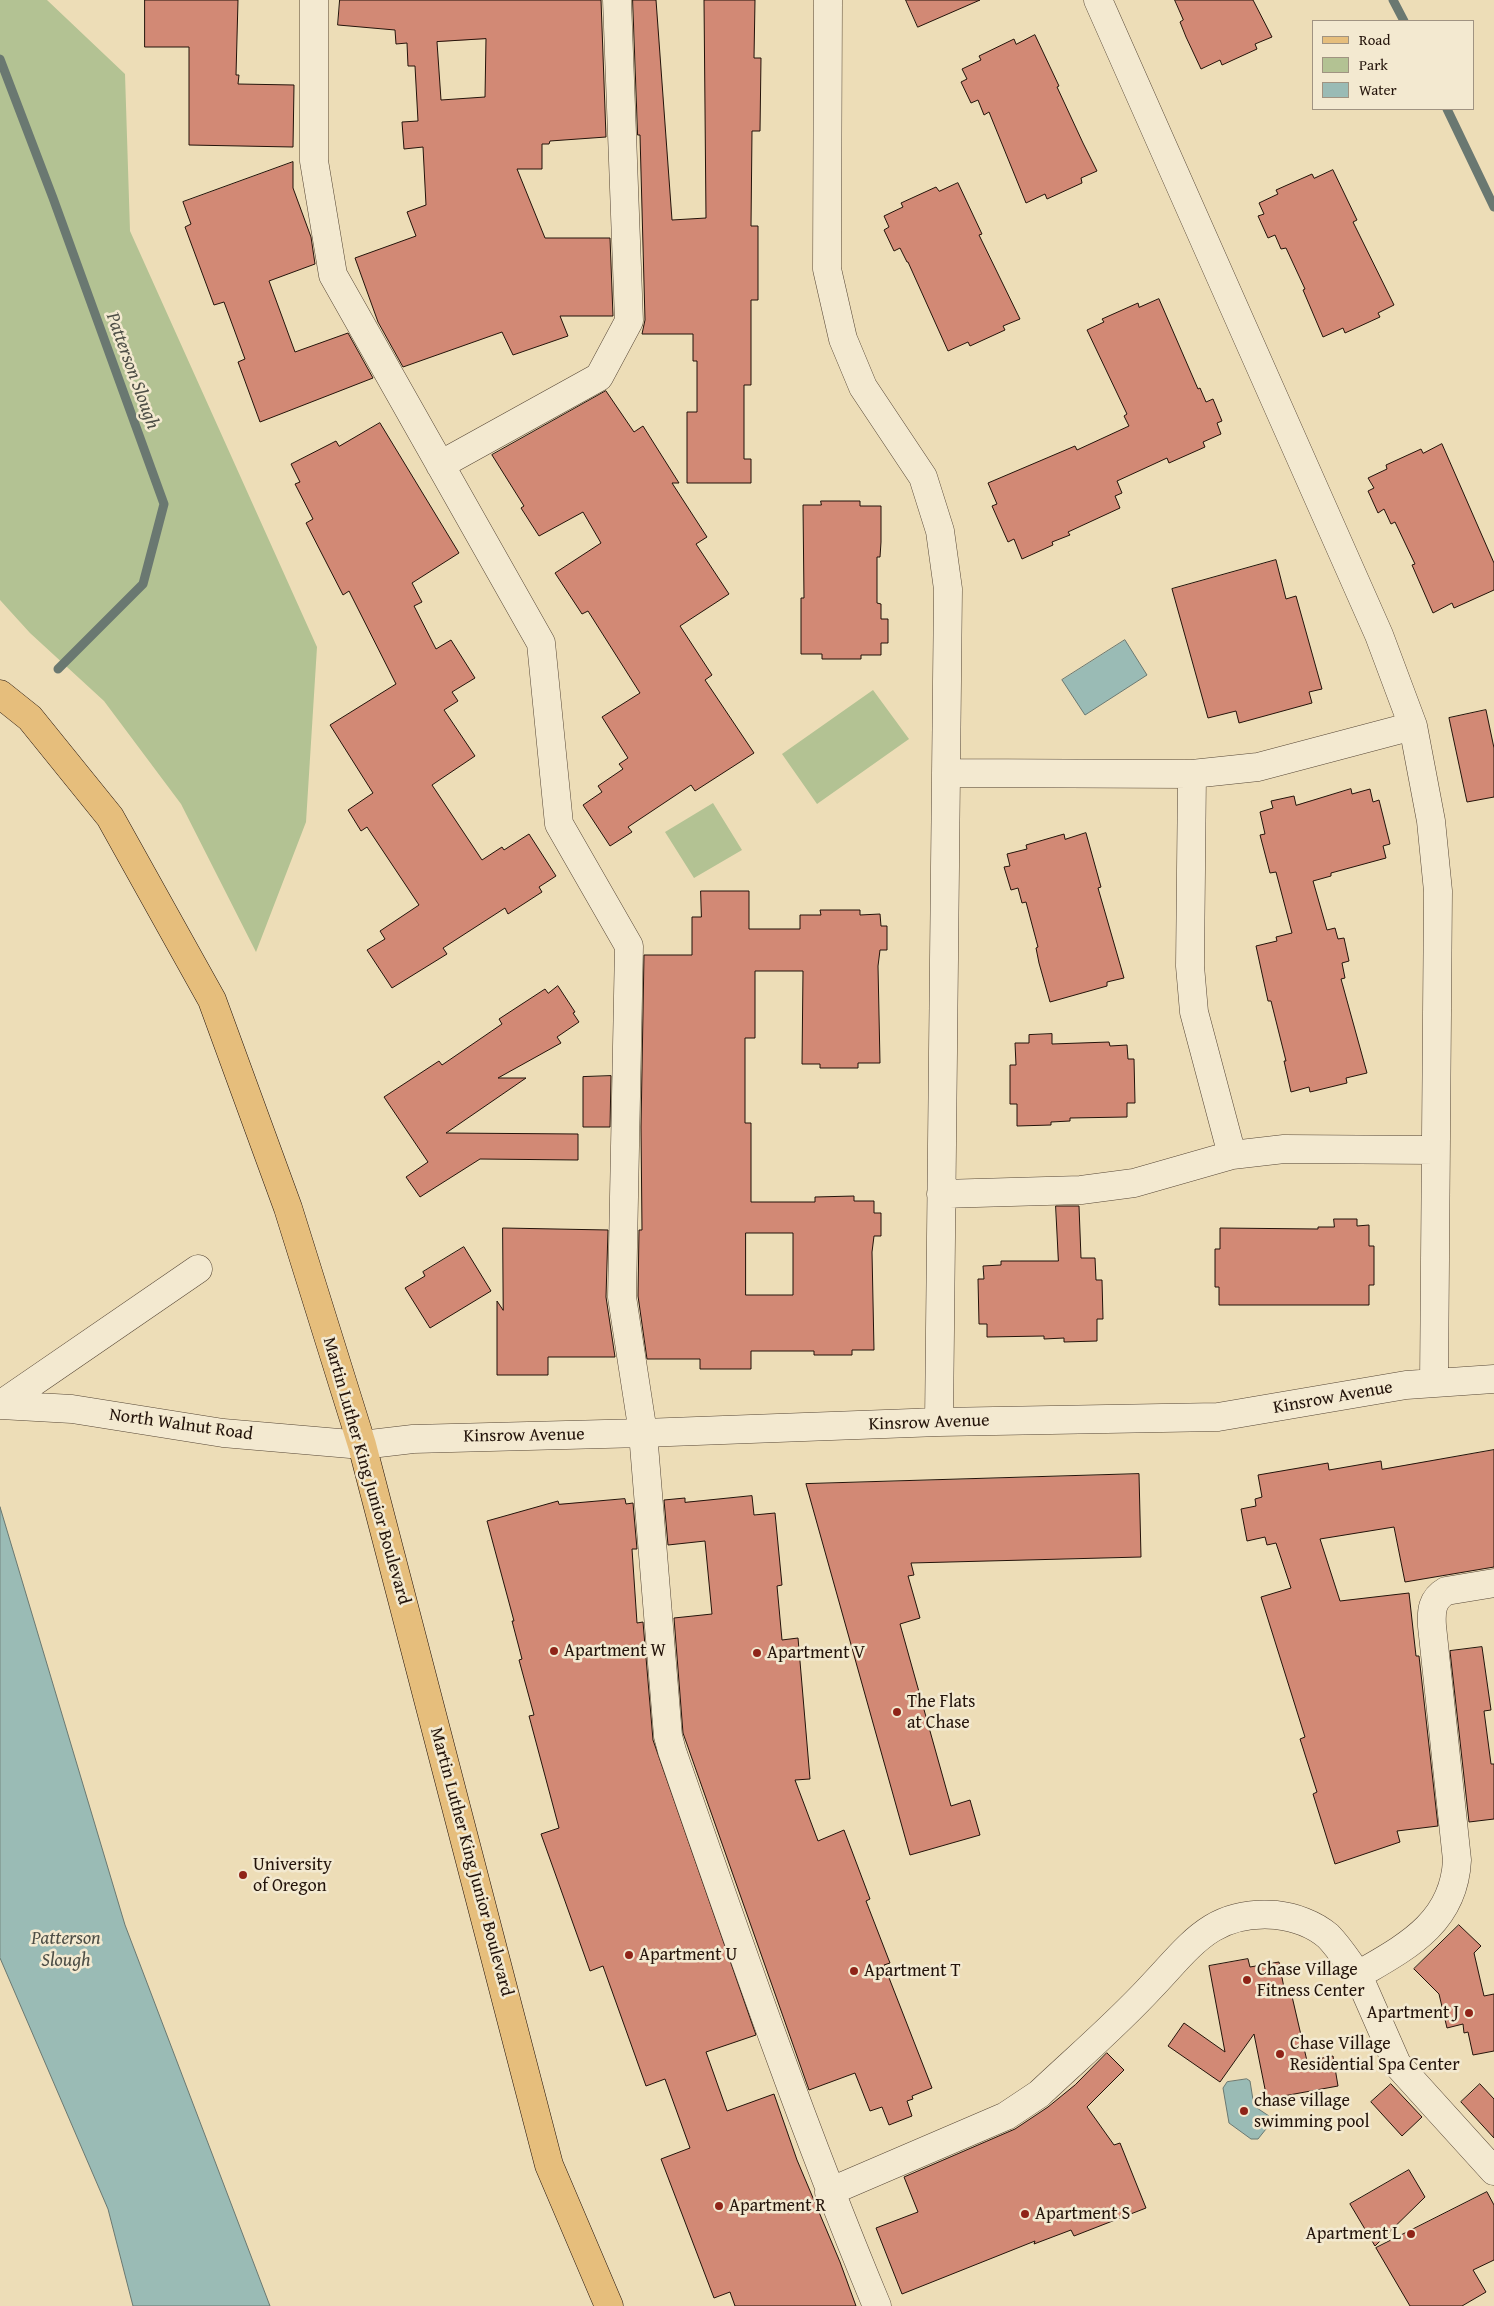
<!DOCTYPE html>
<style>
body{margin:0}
#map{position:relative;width:1494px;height:2306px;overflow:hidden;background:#edddb7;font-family:"Gentium Book Plus",serif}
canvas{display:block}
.legend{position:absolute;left:1312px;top:20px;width:162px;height:90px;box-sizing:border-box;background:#f3e9d0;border:1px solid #a09381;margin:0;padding:6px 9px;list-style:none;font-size:15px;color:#23130a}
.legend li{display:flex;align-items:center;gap:10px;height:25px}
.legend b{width:25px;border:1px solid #a09381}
</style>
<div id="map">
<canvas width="1494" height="2306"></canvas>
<ul class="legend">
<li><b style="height:6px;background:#e6be7c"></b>Road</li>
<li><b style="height:14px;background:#b3c293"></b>Park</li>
<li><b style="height:14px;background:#9abbb5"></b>Water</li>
</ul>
</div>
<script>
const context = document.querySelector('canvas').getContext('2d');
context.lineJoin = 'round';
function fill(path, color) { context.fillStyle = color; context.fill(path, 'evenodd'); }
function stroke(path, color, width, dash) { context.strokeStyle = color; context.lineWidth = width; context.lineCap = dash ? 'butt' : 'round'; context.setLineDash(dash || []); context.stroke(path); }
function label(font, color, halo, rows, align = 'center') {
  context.font = font + ' "Gentium Book Plus",serif'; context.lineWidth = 5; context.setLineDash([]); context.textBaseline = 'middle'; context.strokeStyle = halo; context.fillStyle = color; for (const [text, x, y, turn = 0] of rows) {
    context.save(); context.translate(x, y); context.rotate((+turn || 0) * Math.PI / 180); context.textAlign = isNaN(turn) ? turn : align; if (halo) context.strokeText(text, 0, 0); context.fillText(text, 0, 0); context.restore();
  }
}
fill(new Path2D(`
 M 0,0 L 47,0 L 125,74 L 130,231 L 317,647 L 306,822 L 256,952 L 181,804 L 104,701 L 30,633 L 0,600 Z
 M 873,690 L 909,739 L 817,804 L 782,754 Z
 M 713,803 L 742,850 L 694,878 L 665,832 Z`), '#b3c293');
const water = new Path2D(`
 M 1125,640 L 1147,675 L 1085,715 L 1062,680 Z
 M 0,1507 L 125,1925 L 270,2306 L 133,2306 L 108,2209 L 0,1958 Z
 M 1247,2079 L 1250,2081 L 1254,2106 L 1269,2116 L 1270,2124 L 1258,2139 L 1251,2139 L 1229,2123 L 1223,2088 L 1227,2082 Z`);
fill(water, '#9abbb5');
stroke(water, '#6a7871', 1);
stroke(new Path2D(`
 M 1393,0 L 1404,21
 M 0,59 L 53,198 L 164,504 L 143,584 L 58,669
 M 1447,109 L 1494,207`), '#6a7871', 9);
const building = new Path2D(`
 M 145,0 L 238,0 L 236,75 L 239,75 L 238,84 L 294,85 L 293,147 L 189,145 L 189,47 L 145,47 Z
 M 340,0 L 601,0 L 606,137 L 550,141 L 549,144 L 542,144 L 542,169 L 517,169 L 545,238 L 610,238 L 613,316 L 560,316 L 568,336 L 513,355 L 502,332 L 403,367 L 378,322 L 355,258 L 416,236 L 407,212 L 426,205 L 423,147 L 404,149 L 402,122 L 418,121 L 415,66 L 408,66 L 407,43 L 396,44 L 395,30 L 338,25 ZM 486,39 L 485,97 L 441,100 L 437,42 Z
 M 633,0 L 656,0 L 672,220 L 706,218 L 704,0 L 755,0 L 754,58 L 761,58 L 760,131 L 752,131 L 751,226 L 758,226 L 758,300 L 751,300 L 751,385 L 744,385 L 744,459 L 751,459 L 751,483 L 687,483 L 687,412 L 697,412 L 697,361 L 693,361 L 693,334 L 642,334 L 645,320 L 640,135 L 638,135 Z
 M 906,0 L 980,0 L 918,27 Z
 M 1175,0 L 1253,0 L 1272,37 L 1255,44 L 1257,49 L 1222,65 L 1220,60 L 1201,69 L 1186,37 L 1180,22 L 1183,20 Z
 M 1035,35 L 1059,86 L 1057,87 L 1083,143 L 1097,171 L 1081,178 L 1082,183 L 1047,199 L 1045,194 L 1026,203 L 989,112 L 984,115 L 978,100 L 971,103 L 961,82 L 967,79 L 962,69 L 981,60 L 979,56 L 1014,39 L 1016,44 Z
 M 293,162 L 293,188 L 311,237 L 315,264 L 269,281 L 295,352 L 348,333 L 373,378 L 260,422 L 238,362 L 245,359 L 224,302 L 214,305 L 185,227 L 191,224 L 183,202 Z
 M 1333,170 L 1357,220 L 1353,222 L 1394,305 L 1378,313 L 1380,317 L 1345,333 L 1343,328 L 1323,337 L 1303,290 L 1305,289 L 1286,248 L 1281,249 L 1275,235 L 1268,238 L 1258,216 L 1264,214 L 1259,203 L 1278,194 L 1276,190 L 1312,174 L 1314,178 Z
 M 958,183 L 982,234 L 979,235 L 1020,319 L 1003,326 L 1005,330 L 970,346 L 968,342 L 948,351 L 908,262 L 907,262 L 900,248 L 894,251 L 884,230 L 889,227 L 884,216 L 903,207 L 901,203 L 936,187 L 939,191 Z
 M 1159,299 L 1198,389 L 1200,388 L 1206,402 L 1213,399 L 1222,421 L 1217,423 L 1221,434 L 1203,442 L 1205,447 L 1169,463 L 1167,458 L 1117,481 L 1122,493 L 1115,496 L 1120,508 L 1068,532 L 1070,535 L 1052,542 L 1053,545 L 1022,559 L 1014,539 L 1008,542 L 992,506 L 997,504 L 988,483 L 1075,446 L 1077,450 L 1129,426 L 1124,416 L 1127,414 L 1087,330 L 1104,322 L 1102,319 L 1138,303 L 1139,307 Z
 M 606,391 L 634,432 L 643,426 L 679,483 L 672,483 L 707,537 L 696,544 L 729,594 L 680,626 L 712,675 L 705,680 L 754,753 L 695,791 L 691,785 L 628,827 L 632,832 L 610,846 L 583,805 L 602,792 L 598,786 L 623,769 L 619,764 L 628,758 L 602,717 L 640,693 L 588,611 L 582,614 L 555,573 L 601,543 L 583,512 L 539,536 L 521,508 L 524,506 L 492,455 Z
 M 380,423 L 459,553 L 412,583 L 422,602 L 414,606 L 436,649 L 451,640 L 475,678 L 452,692 L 458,701 L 444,710 L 475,756 L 432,785 L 482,860 L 502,847 L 504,850 L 529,834 L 556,876 L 539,887 L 542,892 L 508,914 L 505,908 L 443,948 L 447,954 L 392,988 L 367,950 L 385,939 L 380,931 L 419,905 L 367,827 L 361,831 L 348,810 L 373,793 L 330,725 L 396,684 L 349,591 L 343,595 L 306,523 L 313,519 L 295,484 L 300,482 L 291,464 L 336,441 L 339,446 Z
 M 1442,444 L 1494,563 L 1494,590 L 1454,608 L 1452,603 L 1433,613 L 1412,565 L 1415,564 L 1395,522 L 1391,524 L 1384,509 L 1378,513 L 1368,491 L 1374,488 L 1368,478 L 1387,469 L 1386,465 L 1421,449 L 1423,453 Z
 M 821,501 L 860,501 L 860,506 L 881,506 L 881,542 L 880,557 L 877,557 L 877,603 L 881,604 L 881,619 L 888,619 L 888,643 L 881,643 L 881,655 L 861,655 L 861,659 L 822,659 L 822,654 L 801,654 L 801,598 L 804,598 L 803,505 L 821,505 Z
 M 1276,560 L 1286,599 L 1296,596 L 1322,689 L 1309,692 L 1312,703 L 1239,723 L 1236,711 L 1208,718 L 1172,589 Z
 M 1486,710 L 1494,748 L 1494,797 L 1467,802 L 1449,718 Z
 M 1351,789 L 1352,794 L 1370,789 L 1373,802 L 1379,800 L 1390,844 L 1383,846 L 1386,858 L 1331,873 L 1331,876 L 1313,881 L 1327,930 L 1335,928 L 1338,939 L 1344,938 L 1349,961 L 1342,963 L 1345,978 L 1341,979 L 1367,1073 L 1346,1078 L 1347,1083 L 1310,1092 L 1309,1087 L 1291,1092 L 1284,1061 L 1286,1061 L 1271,1001 L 1268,1001 L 1256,946 L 1277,941 L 1276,937 L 1292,933 L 1276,872 L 1270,873 L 1260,835 L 1265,834 L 1260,812 L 1273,808 L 1271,801 L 1294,796 L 1296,805 Z
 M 1086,833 L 1101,887 L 1098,888 L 1124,978 L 1107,982 L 1107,986 L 1050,1002 L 1039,963 L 1036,948 L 1038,947 L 1026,902 L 1022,903 L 1018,888 L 1011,890 L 1004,867 L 1010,866 L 1007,854 L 1027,849 L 1026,845 L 1064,834 L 1065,839 Z
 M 701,891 L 749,891 L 749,929 L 800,929 L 800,915 L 821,915 L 820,910 L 860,910 L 860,915 L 880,914 L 881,926 L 887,926 L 887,950 L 880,950 L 878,966 L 880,1063 L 858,1063 L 858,1068 L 820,1068 L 820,1064 L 802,1064 L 803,971 L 755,971 L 755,1038 L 745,1038 L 745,1123 L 751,1123 L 751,1202 L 815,1202 L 815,1197 L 854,1196 L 854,1201 L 874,1201 L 874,1213 L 881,1213 L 881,1236 L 874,1236 L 872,1252 L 874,1350 L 852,1350 L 852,1355 L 814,1355 L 814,1351 L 751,1351 L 751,1369 L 700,1369 L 700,1359 L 647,1359 L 638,1296 L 639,1230 L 642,1230 L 641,1127 L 644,955 L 692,955 L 692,917 L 701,917 ZM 746,1233 L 793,1233 L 793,1295 L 746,1295 Z
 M 558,986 L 575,1012 L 573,1013 L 579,1022 L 557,1037 L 561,1043 L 498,1078 L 526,1078 L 446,1133 L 578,1134 L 578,1160 L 480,1159 L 420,1197 L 406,1177 L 428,1162 L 384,1097 L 439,1061 L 442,1065 L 502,1024 L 499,1019 L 545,989 L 548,993 Z
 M 1052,1034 L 1052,1044 L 1109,1042 L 1110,1046 L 1127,1045 L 1128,1059 L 1134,1059 L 1135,1103 L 1127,1103 L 1127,1117 L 1070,1118 L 1070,1121 L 1051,1122 L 1051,1125 L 1017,1126 L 1017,1104 L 1010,1104 L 1010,1065 L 1016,1065 L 1015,1043 L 1029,1043 L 1029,1035 Z
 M 611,1076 L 610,1127 L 583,1127 L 583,1077 Z
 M 1056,1206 L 1079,1206 L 1081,1258 L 1095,1258 L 1096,1280 L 1102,1280 L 1103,1319 L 1097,1319 L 1097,1341 L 1064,1342 L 1064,1338 L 1044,1339 L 1044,1336 L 987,1337 L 987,1324 L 979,1324 L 978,1279 L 984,1279 L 983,1266 L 1001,1265 L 1001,1261 L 1058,1261 Z
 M 1334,1219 L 1357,1219 L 1357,1226 L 1369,1225 L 1369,1246 L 1374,1246 L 1374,1285 L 1369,1285 L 1369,1305 L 1219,1305 L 1219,1287 L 1215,1287 L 1215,1249 L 1220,1249 L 1220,1228 L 1318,1229 L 1318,1227 L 1334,1227 Z
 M 503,1228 L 608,1230 L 606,1297 L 615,1357 L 548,1357 L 548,1375 L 497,1375 L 497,1301 L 503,1310 Z
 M 464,1247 L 491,1291 L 430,1328 L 405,1288 L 425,1276 L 423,1272 Z
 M 1494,1450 L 1494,1567 L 1405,1582 L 1394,1527 L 1320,1539 L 1340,1601 L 1409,1593 L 1416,1656 L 1419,1656 L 1438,1826 L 1397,1831 L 1400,1842 L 1335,1864 L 1313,1794 L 1317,1792 L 1300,1739 L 1305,1737 L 1261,1597 L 1291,1588 L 1276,1543 L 1267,1545 L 1265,1537 L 1247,1541 L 1241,1509 L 1256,1506 L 1255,1499 L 1262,1497 L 1258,1475 L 1328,1463 L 1329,1470 L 1381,1461 L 1382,1469 Z
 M 1139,1474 L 1141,1557 L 911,1563 L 914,1575 L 908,1576 L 920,1618 L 900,1624 L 951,1806 L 970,1800 L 980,1835 L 910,1855 L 806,1484 Z
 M 752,1496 L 754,1515 L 775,1513 L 782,1585 L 777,1586 L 782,1640 L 798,1638 L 810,1779 L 795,1780 L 818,1841 L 844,1830 L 870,1899 L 866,1901 L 890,1963 L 884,1965 L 932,2088 L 912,2096 L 913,2099 L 907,2101 L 912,2116 L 889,2125 L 882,2107 L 870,2111 L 855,2073 L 809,2090 L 683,1733 L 674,1618 L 712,1614 L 705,1541 L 668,1545 L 664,1500 L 685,1498 L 685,1502 Z
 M 625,1499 L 626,1504 L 633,1503 L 637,1549 L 632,1549 L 637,1623 L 643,1622 L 653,1740 L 756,2035 L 706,2052 L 727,2111 L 774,2094 L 797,2160 L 840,2262 L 856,2306 L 735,2306 L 730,2292 L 714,2298 L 661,2159 L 690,2148 L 665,2079 L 646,2086 L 603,1966 L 590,1971 L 541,1834 L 559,1828 L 529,1716 L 534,1715 L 519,1660 L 522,1659 L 512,1621 L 514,1621 L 487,1521 L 558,1501 L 559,1504 Z
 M 1482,1647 L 1491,1710 L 1484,1711 L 1491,1764 L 1494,1764 L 1494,1819 L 1469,1822 L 1450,1651 Z
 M 1459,1925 L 1481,1946 L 1474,1953 L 1484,1996 L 1494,1994 L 1494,2051 L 1473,2055 L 1468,2032 L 1464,2033 L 1463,2024 L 1447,2028 L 1439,1994 L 1414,1969 Z
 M 1248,1959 L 1250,1967 L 1279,1962 L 1285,1993 L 1291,1992 L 1307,2061 L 1333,2056 L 1338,2086 L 1267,2099 L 1254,2034 L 1220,2082 L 1168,2046 L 1184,2023 L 1225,2052 L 1209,1966 Z
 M 1107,2053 L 1124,2070 L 1087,2107 L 1114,2145 L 1120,2143 L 1146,2208 L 1074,2236 L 1071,2230 L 1034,2244 L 1035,2241 L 902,2294 L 876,2228 L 918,2212 L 904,2177 L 1015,2129 L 1048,2107 L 1075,2085 Z
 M 1391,2084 L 1422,2117 L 1402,2136 L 1371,2102 Z
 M 1480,2084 L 1494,2099 L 1494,2138 L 1461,2102 Z
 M 1409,2170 L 1425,2197 L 1375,2246 L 1350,2204 Z
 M 1487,2192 L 1494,2205 L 1494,2260 L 1473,2270 L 1486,2292 L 1462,2306 L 1410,2306 L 1376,2248 Z`);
fill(building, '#d28975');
stroke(building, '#23130a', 1);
const minor = new Path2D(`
 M 314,0 L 314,161 L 333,275 L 541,643 L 559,824 L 629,946 L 622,1297 L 643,1433 L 668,1736 L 672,1751 C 737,1938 801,2124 877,2306
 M 828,0 L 827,269 L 843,339 L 863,387 L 923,477 L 940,531 L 948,589 L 939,1422
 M 1098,0 L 1379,635 L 1413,726 L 1431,821 L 1438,891 L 1434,1383
 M 440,465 L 599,377 L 629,321 L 617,0
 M 946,773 L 1192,774 L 1258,767 L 1413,726
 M 1192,774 L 1190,966 L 1194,1012 L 1232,1155
 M 941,1194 L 1081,1190 L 1134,1183 L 1232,1155 L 1284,1149 L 1435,1150
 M 0,1405 L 72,1409 L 223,1433 L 362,1445 L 413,1439 L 643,1433 L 939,1422 L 1218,1417 L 1406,1385 L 1494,1379
 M 0,1405 L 198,1269
 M 1494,1583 L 1446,1591 C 1432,1599 1431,1611 1432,1626 L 1457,1860 C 1454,1923 1406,1947 1358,1975 L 1397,2064 L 1494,2171
 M 829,2192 L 1006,2116 L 1039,2094 C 1076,2059 1116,2025 1151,1987 C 1191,1945 1212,1910 1276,1915 C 1294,1917 1314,1924 1328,1936 C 1339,1947 1349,1963 1358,1975`);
const major = new Path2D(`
 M 0,694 L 30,718 L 110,817 L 212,1000 L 288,1208 L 362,1445 L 549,2165 L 609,2306`);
stroke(minor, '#564635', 29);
stroke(major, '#23130a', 29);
stroke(minor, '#f3e9d0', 28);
stroke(major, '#e6be7c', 28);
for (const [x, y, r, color] of [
 [554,1651,5,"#8f2418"],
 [757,1653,5,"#8f2418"],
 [897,1712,5,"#8f2418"],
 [243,1875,5,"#8f2418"],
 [629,1955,5,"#8f2418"],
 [854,1971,5,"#8f2418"],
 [1247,1980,5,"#8f2418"],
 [1469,2013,5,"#8f2418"],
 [1280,2054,5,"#8f2418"],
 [1244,2111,5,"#8f2418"],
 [719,2206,5,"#8f2418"],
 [1025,2214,5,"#8f2418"],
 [1411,2234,5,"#8f2418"]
]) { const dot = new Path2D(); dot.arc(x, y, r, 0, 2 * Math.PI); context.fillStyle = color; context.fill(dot); stroke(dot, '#f3e9d0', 2); }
label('18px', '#23130a', '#f3e9d0', [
 ["Kinsrow Avenue",1333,1398,-10],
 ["Kinsrow Avenue",929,1423,-2],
 ["North Walnut Road",181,1425,8],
 ["Kinsrow Avenue",524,1436,-1],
 ["Martin Luther King Junior Boulevard",366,1471,74],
 ["Martin Luther King Junior Boulevard",471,1862,75]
]);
label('18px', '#23130a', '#f3e9d0', [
 ["Apartment W",564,1651],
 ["Apartment V",767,1653],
 ["The Flats",907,1702],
 ["at Chase",907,1723],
 ["University",253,1865],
 ["of Oregon",253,1886],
 ["Apartment U",639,1955],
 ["Chase Village",1257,1970],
 ["Fitness Center",1257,1991],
 ["Apartment T",864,1971],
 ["Apartment J",1459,2013,"right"],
 ["Chase Village",1290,2044],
 ["Residential Spa Center",1290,2065],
 ["chase village",1254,2101],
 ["swimming pool",1254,2122],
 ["Apartment R",729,2206],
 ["Apartment S",1035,2214],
 ["Apartment L",1401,2234,"right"]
], 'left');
label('italic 19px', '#4d4e46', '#f3e9d0', [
 ["Patterson Slough",132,371,70],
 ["Patterson",66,1939],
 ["Slough",66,1961]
]);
</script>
